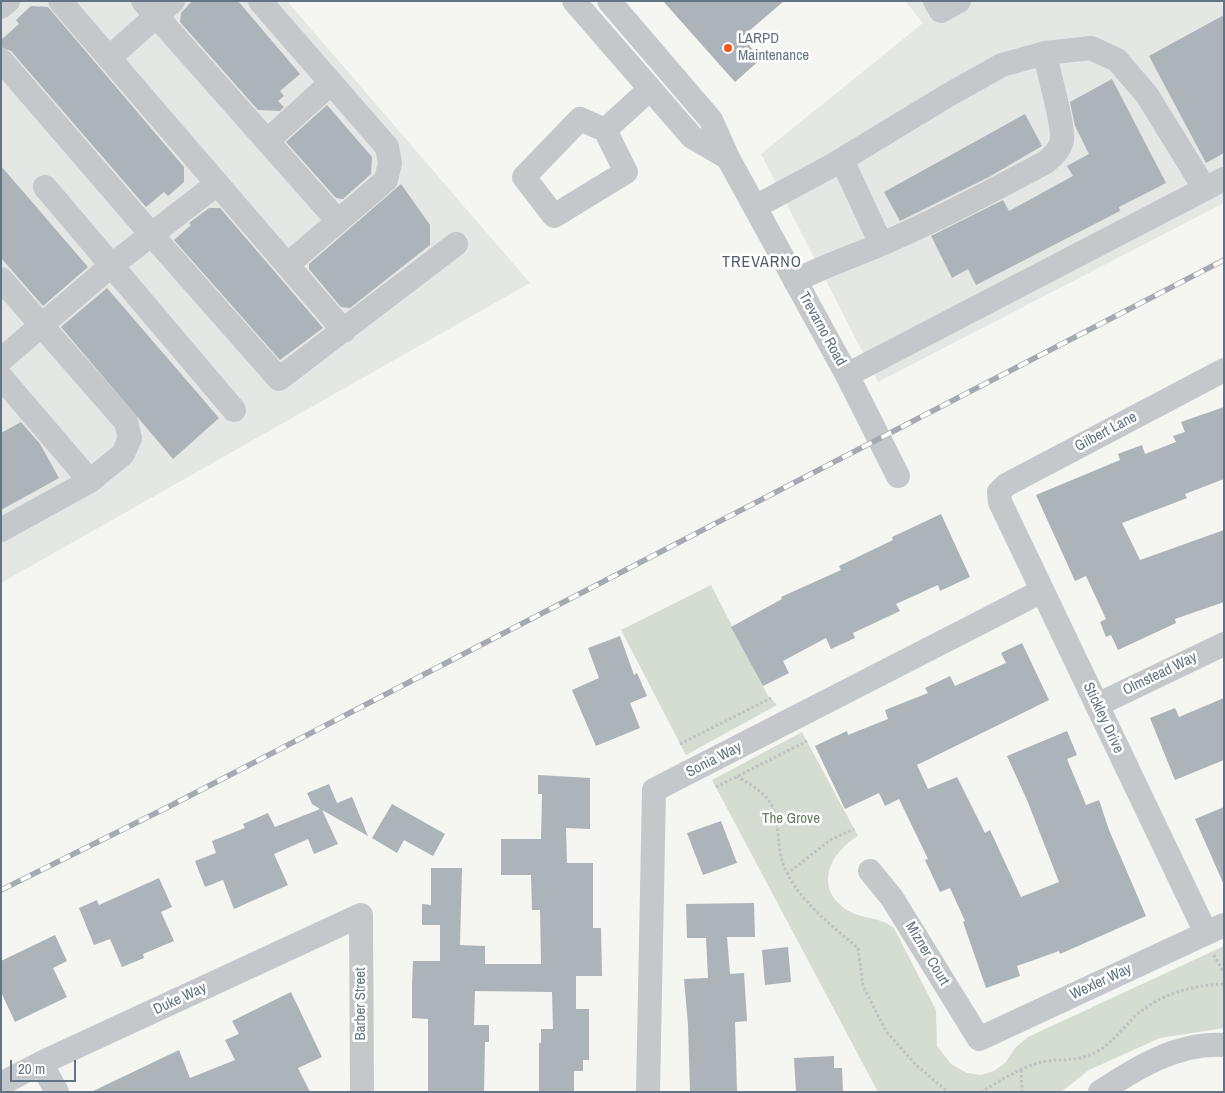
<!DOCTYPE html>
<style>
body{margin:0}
#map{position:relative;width:1225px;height:1093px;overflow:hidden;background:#f5f5f1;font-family:"Archivo Narrow",sans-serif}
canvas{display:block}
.frame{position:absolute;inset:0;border:2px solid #627384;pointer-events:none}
.scale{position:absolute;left:10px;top:1060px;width:66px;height:22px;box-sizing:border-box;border:2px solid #627384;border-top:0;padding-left:6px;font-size:15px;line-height:18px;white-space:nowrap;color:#627384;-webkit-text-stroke:4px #fff;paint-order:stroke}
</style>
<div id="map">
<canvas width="1225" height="1093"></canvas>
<div class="frame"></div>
<div class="scale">20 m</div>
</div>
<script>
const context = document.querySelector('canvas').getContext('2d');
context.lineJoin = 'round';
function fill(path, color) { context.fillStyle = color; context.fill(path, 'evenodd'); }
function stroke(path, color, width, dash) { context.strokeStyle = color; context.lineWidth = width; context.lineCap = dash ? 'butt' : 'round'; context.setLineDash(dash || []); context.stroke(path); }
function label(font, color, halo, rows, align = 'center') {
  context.font = font + ' "Archivo Narrow",sans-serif'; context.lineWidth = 5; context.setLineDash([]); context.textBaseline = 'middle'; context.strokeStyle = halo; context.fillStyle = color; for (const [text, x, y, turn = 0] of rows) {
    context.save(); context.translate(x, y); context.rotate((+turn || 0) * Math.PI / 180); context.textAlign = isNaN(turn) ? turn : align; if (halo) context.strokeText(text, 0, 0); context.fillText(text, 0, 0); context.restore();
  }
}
fill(new Path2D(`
 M 1,1 L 287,1 L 530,283 L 1,583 Z
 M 905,1 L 1224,1 L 1224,203 L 878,382 L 761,154 L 923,23 Z`), '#e5e7e4');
fill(new Path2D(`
 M 711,585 L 768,696 L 777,705 L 686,755 L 621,630 Z
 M 802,732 L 858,836 C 831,852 814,885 844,908 C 860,920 880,916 894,928 L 936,1010 L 937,1046 L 951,1064 L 967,1073 L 981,1075 L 994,1071 L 1005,1063 L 1015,1048 L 1028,1037 L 1224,946 L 1224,1028 L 1160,1038 L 1089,1070 L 1061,1092 L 878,1092 L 712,780 Z`), '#d5ddd2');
fill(new Path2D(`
 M 192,1 L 238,1 L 300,74 L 280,91 L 284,96 L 278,101 L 284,107 L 280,111 L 258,110 L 180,22 L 181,13 Z
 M 663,1 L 784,1 L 742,37 L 761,59 L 735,82 Z
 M 31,6 L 48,7 L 184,167 L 184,182 L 168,196 L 164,192 L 146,207 L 11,51 L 1,47 L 1,40 L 19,24 L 16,20 Z
 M 1224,15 L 1224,153 L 1206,163 L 1149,56 Z
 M 1112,79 L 1166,183 L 1119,207 L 1120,211 L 976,285 L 968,269 L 952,278 L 931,236 L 1003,200 L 1009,211 L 1073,176 L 1067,166 L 1089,154 L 1075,126 L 1070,102 Z
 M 327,105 L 372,157 L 371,174 L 343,199 L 336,198 L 286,142 Z
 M 1025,114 L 1042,146 L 989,177 L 900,221 L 884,192 Z
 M 1,166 L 88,267 L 43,306 L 1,258 Z
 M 401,184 L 430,225 L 430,245 L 350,308 L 341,307 L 309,269 L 309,264 Z
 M 209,208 L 220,208 L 323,328 L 280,360 L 174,240 L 191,225 L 189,223 Z
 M 107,288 L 219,418 L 173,459 L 61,327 Z
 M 1224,407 L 1224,479 L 1185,494 L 1187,498 L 1122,523 L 1140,560 L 1224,530 L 1224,602 L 1175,619 L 1176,623 L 1118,650 L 1111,635 L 1106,637 L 1100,622 L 1106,619 L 1086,576 L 1075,581 L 1036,495 L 1120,460 L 1118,454 L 1142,445 L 1145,454 L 1176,442 L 1173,436 L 1185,432 L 1181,422 Z
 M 21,422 L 40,444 L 59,478 L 1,510 L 1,433 Z
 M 941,514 L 970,577 L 940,591 L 938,585 L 896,604 L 900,611 L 853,633 L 855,638 L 831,649 L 826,638 L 783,661 L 789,673 L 763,686 L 731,627 L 782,599 L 781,597 L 841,570 L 839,566 L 893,540 L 892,537 Z
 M 620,636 L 634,675 L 637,673 L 647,696 L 630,703 L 640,728 L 596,746 L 572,690 L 599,678 L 588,648 Z
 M 1022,643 L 1049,700 L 917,765 L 928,789 L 957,777 L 985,833 L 990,830 L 1021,897 L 1059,882 L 1027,800 L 1007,756 L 1067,731 L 1077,755 L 1067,759 L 1086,805 L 1099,800 L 1109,830 L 1146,916 L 1060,954 L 1059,951 L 1017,966 L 1020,976 L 986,988 L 963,922 L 965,921 L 950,888 L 940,892 L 925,860 L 928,859 L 899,799 L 885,806 L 879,793 L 845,809 L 815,746 L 847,731 L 848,735 L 888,719 L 885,710 L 928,693 L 925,688 L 950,676 L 955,686 L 1006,663 L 1001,653 Z
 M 1224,698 L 1224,760 L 1175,780 L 1150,718 L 1175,708 L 1179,717 Z
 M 538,775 L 590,778 L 590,829 L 566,828 L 567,863 L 593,863 L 593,928 L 601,928 L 602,976 L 576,976 L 576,1009 L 589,1009 L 589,1060 L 583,1060 L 583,1071 L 574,1071 L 574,1092 L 539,1092 L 539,1043 L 541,1043 L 541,1029 L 553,1029 L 552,992 L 475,991 L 474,1025 L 489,1025 L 489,1042 L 485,1042 L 484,1092 L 428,1092 L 428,1019 L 412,1018 L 412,985 L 413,961 L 440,961 L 440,925 L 422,925 L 422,904 L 431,905 L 431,868 L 462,868 L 460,945 L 485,946 L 485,964 L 541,964 L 540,910 L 532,910 L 531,875 L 501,875 L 501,839 L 541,839 L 542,794 L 538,794 Z
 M 329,784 L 337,803 L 352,797 L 368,836 L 322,810 L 338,844 L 314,854 L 308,839 L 274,854 L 288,885 L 234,909 L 223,880 L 205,887 L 195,861 L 216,853 L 212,841 L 245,828 L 243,824 L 268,813 L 275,827 L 320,809 L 312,804 L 307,793 Z
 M 392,804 L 445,834 L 433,856 L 404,840 L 397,853 L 372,838 Z
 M 1224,807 L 1224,885 L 1195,819 Z
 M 721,821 L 737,863 L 703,875 L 687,833 Z
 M 159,878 L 172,907 L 161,912 L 174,941 L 143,954 L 144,958 L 122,967 L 110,939 L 94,945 L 79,908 L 97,900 L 99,905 Z
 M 754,903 L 755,937 L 727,937 L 730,974 L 744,973 L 747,1021 L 735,1022 L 737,1092 L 690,1092 L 688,1025 L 684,979 L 708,978 L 706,938 L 687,938 L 686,904 Z
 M 55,935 L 67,961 L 53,968 L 67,997 L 15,1022 L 1,992 L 1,961 Z
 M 788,947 L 791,982 L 765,985 L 762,950 Z
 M 291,992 L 322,1057 L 298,1068 L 310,1092 L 91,1092 L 179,1050 L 190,1078 L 235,1060 L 225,1040 L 239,1034 L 232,1021 Z
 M 834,1056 L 834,1068 L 842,1068 L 843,1092 L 796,1092 L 794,1058 Z`), '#acb3b9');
stroke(new Path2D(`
 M 680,744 L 771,698
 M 737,776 C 749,784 765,792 772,806 C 781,825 775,850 787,873 C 803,904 832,926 858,948 L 863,986 L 886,1031 L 915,1064 L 948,1092
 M 716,787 L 807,741
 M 787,874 L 830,840 L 854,829
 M 1214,955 L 1224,973
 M 1021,1070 L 1022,1092
 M 981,1092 C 1002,1080 1023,1065 1047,1061 C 1063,1059 1078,1061 1092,1054 C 1115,1044 1125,1022 1144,1009 C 1167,992 1196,985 1224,984`), '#bec0c2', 3, [2.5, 2.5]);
stroke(new Path2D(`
 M 60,1 L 344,331
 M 143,1 L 338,221
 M 260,1 L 387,147 L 390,163 L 386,180 L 287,265
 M 574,1 L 692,137 L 728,158
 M 609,1 L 711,120 L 728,158 L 847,375 L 898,476
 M 935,1 L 941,11 L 959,1
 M 1,7 L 8,1
 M 109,58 L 173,1
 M 1,60 L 151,234 L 279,379 L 456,244
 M 605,130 L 626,172 L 554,216 L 524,177 L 580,119 L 605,130 L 650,89
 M 267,141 L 331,83
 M 842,160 L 881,244
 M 45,187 L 234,410
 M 755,207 L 833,165 L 950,94 L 1002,65 L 1045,53 L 1091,48 L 1117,60 L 1147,95 L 1205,189
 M 1,279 L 126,422 L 130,438 L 123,454 L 90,481 L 1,530
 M 795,281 C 827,264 861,254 893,239 C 945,216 996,189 1046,162 C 1053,156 1060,150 1062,140 C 1064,125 1048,72 1045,53
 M 1,360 L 112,265 L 217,184
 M 847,375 L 1224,179
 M 1,377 L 90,481
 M 1097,705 L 1224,644
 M 870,871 L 892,898 L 979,1039 L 1224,925
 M 1206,933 L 1000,502 L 999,492 L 1006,485 L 1224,370
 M 41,1063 L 57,1092
 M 1,1084 L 41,1063 L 361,915 L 362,1092
 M 648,1092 L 654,790 L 1042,591
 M 1100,1092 C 1136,1068 1178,1042 1224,1045`), '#c4c8cb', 24);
const rail = new Path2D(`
 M 1,890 L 170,806 L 1224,260`);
stroke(rail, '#a4aab0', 5.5);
stroke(rail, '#fff', 4, [11]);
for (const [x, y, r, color] of [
 [728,48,5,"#ee5718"]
]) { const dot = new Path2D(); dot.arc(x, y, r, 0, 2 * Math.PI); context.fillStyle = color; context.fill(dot); stroke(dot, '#fff', 2); }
label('15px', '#627384', '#fff', [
 ["LARPD",738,39],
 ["Maintenance",738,56]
], 'left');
label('15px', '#627384', '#fff', [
 ["Trevarno Road",822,329,61],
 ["Gilbert Lane",1106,432,-28],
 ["Olmstead Way",1160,674,-26],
 ["Stickley Drive",1103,718,65],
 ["Sonia Way",714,760,-27],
 ["Mizner Court",927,954,59],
 ["Wexler Way",1101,982,-25],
 ["Duke Way",180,999,-25],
 ["Barber Street",361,1004,-90]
]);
label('15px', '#657b61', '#fff', [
 ["The Grove",791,819]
]);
context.letterSpacing = '1px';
label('16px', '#505c68', '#fff', [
 ["TREVARNO",762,263]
]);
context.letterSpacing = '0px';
</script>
